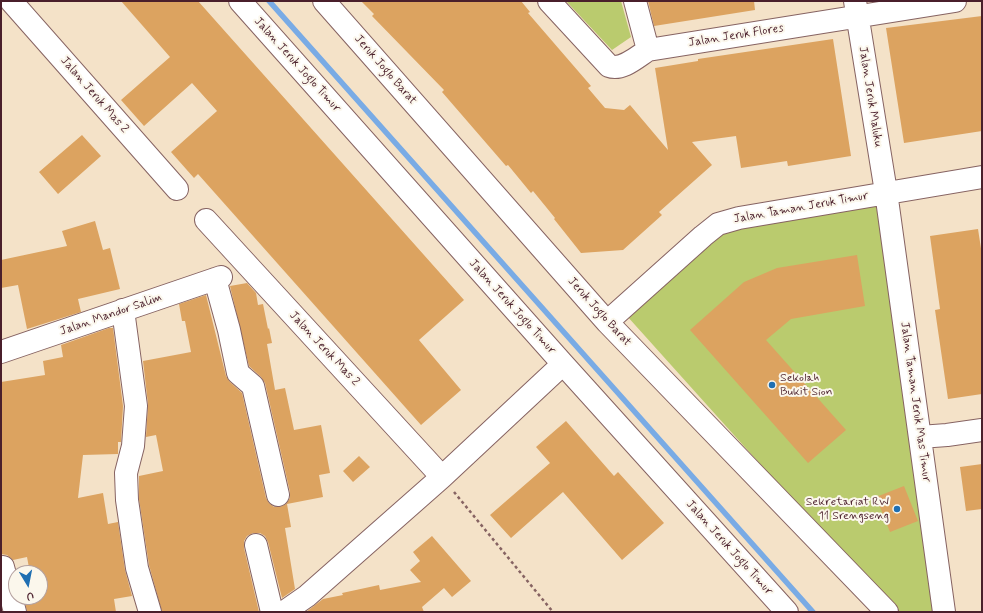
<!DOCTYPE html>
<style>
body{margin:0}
#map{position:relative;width:983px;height:613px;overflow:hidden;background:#f4e2c8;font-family:Mynerve,sans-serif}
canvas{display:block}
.frame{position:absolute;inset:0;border:2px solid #4a1f2b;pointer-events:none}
.north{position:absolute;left:8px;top:565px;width:40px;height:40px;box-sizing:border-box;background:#fbf7ec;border:1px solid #b4a19f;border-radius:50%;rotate:170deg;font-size:11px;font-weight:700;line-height:16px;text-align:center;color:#4a1f2b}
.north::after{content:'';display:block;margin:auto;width:14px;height:18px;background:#1f6fb2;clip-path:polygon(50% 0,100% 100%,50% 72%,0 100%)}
</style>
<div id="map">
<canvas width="983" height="613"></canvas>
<div class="frame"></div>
<div class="north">U</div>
</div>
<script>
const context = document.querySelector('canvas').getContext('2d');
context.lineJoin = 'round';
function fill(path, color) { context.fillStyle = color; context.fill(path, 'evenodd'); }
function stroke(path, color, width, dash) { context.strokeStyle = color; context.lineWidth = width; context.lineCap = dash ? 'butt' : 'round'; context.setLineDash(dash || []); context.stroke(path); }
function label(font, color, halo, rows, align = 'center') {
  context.font = font + ' Mynerve,sans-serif'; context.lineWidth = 4; context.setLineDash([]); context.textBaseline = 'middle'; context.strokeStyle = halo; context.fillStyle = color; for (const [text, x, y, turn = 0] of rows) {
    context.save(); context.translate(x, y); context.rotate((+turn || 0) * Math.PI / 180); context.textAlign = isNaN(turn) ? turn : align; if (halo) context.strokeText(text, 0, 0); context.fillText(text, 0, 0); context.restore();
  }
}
fill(new Path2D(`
 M 566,1 L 621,1 L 631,37 L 612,50 Z
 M 875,198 L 940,612 L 893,612 L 618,306 L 715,225 Z`), '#bacb6e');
stroke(new Path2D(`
 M 269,1 L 813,612`), '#79abe5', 5.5);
fill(new Path2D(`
 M 121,1 L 198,1 L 464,300 L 419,340 L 461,390 L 421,425 L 198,174 L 194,178 L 171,152 L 217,111 L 192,83 L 144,126 L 121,100 L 170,57 Z
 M 361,1 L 521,1 L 530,12 L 528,13 L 591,86 L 588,88 L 605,108 L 624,110 L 630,105 L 668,150 L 655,68 L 698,61 L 698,59 L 833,39 L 851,156 L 788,166 L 787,161 L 741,168 L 736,136 L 692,142 L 712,165 L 659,212 L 662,215 L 623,250 L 581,253 L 554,219 L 555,218 L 533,191 L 531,193 L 508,165 L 506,166 L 442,92 L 444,90 L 372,16 L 374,14 Z
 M 648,1 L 754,1 L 755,10 L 654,26 Z
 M 982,16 L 982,131 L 904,143 L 886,28 Z
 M 82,135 L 101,156 L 58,194 L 39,172 Z
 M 95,221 L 103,250 L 110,248 L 120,289 L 78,299 L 81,312 L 27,329 L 18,285 L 1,288 L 1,260 L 67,246 L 62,231 Z
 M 978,229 L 982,255 L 982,394 L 948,399 L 935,310 L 940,309 L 930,236 Z
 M 857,255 L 865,306 L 791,319 L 766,340 L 846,430 L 808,463 L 690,330 L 744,282 L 777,268 Z
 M 247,283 L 256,293 L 258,305 L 263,304 L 268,329 L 269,328 L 272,343 L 267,344 L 275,390 L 285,388 L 294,430 L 321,425 L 330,473 L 319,475 L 323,497 L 287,504 L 291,527 L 285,528 L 295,589 L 282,598 L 268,542 L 265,536 L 260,533 L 253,533 L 247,536 L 244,541 L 244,548 L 259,612 L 162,612 L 149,565 L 139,499 L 139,476 L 163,471 L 156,435 L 146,437 L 148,404 L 143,361 L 191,352 L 185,321 L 182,321 L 179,304 L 206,295 L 226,376 L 230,382 L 242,393 L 266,498 L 269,503 L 274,507 L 280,507 L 286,504 L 290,498 L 290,492 L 265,383 L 261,377 L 249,366 L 230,286 Z
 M 109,328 L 113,328 L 123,406 L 121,442 L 118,442 L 118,454 L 83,455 L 78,498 L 103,493 L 108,524 L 118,522 L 125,570 L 132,596 L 114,599 L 116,612 L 27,612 L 24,597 L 40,597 L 40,573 L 30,573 L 27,557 L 13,560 L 7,555 L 1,554 L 1,382 L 45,375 L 43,361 L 63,357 L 61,345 Z
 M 566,421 L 614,476 L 618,472 L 664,523 L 622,560 L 563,492 L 511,538 L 490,515 L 550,463 L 536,447 Z
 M 359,456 L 370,467 L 353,482 L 343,471 Z
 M 982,464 L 982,509 L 966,511 L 960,467 Z
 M 904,486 L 918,521 L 890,532 L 876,497 Z
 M 432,536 L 471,581 L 452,597 L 444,588 L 422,607 L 424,612 L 306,612 L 323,599 L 343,595 L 342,593 L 379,585 L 380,590 L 421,582 L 410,570 L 420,561 L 413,552 Z`), '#dca360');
const minor = new Path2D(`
 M 11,1 L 177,189
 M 240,1 L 563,364 L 787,612
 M 324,1 L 607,322 L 887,612
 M 549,1 L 609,66 C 622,71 637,57 648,50 L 955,1
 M 635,1 L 648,50
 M 855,1 L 886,192 L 944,612
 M 206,220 L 442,477
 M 215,279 L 229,330 L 238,373 L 253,386 L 278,495
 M 123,310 L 136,406 L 133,446 L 126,473 L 127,500 L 137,568 L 150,612
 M 607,322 L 703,236 L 718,224 L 739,218 L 982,177
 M 1,352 L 221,277
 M 920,437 L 947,435 L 982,430
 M 256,545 L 272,612
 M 3,567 L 15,612
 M 284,612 L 307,596 L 442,477 L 563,364`);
stroke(minor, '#866362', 24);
stroke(new Path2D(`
 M 454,492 L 553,612`), '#866362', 2.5, [3, 3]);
stroke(minor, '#fff', 22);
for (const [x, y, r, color] of [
 [772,385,4,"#1f6fb2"],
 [897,509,4,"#1f6fb2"]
]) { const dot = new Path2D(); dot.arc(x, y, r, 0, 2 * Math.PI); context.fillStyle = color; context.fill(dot); stroke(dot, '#fbf7ec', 1.5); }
label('12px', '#4a1f2b', '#fbf7ec', [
 ["Jalan Jeruk Flores",736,36,-9],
 ["Jalan Jeruk Joglo Timur",297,65,48],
 ["Jeruk Joglo Barat",385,70,49],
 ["Jalan Jeruk Mas 2",94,95,49],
 ["Jalan Jeruk Maluku",870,97,81],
 ["Jalan Taman Jeruk Timur",801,208,-10],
 ["Jalan Jeruk Joglo Timur",512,307,48],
 ["Jeruk Joglo Barat",599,312,48],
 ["Jalan Mandor Salim",111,315,-19],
 ["Jalan Jeruk Mas 2",324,349,47],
 ["Jalan Taman Jeruk Mas Timur",915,402,82],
 ["Jalan Jeruk Joglo Timur",729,548,48]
]);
label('12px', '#4a1f2b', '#fbf7ec', [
 ["Sekolah",780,378],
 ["Bukit Sion",780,392],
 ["Sekretariat RW",889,502,"right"],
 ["11 Srengseng",889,516,"right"]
], 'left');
</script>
